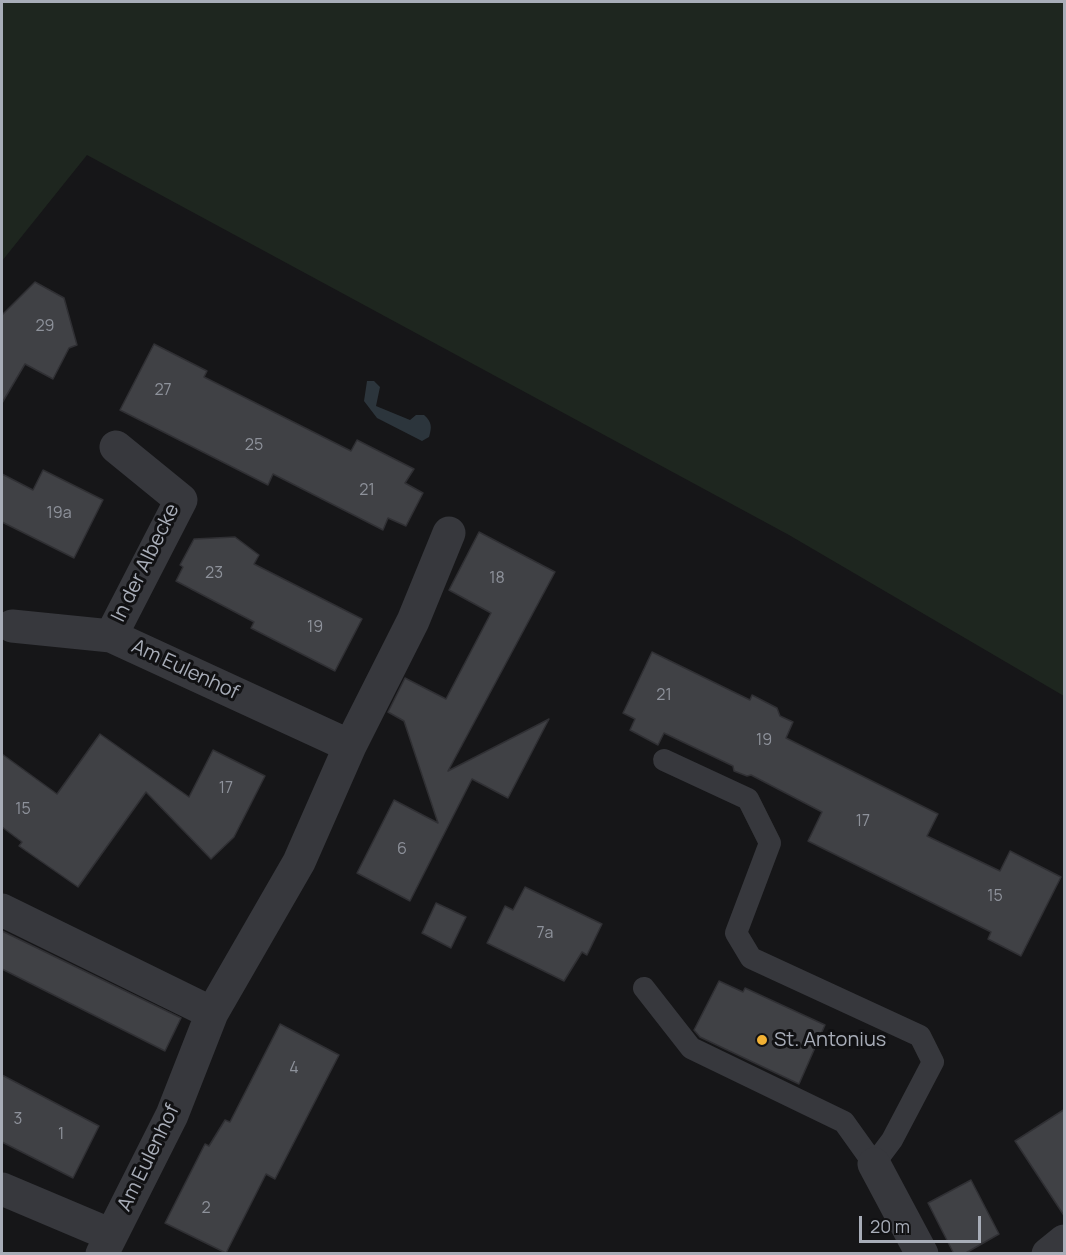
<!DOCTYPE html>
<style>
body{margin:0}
#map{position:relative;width:1066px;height:1255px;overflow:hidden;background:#161618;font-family:Manrope,sans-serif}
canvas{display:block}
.frame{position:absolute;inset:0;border:3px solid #a8adb8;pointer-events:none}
.scale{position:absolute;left:859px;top:1216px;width:122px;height:27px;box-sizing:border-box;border:3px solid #a8adb8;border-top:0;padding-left:8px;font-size:18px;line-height:21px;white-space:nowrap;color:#a8adb8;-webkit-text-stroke:4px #111113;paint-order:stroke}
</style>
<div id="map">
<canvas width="1066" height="1255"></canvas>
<div class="frame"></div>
<div class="scale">20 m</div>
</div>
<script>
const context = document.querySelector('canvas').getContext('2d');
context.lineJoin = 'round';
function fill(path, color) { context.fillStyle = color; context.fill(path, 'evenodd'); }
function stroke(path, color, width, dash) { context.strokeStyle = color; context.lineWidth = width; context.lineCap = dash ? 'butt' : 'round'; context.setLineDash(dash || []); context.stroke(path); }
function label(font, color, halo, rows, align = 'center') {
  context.font = font + ' Manrope,sans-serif'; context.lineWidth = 6; context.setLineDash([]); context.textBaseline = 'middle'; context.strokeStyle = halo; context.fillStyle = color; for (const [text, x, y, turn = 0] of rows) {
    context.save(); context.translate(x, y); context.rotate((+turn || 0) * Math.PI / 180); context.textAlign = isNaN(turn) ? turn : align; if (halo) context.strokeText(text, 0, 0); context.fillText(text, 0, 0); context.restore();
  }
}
fill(new Path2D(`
 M 2,2 L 1064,2 L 1064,696 L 789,535 L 87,155 L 2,261 Z`), '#1e261f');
fill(new Path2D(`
 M 367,381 L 374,381 L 380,387 L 376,406 L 410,420 L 416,415 L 424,415 C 432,422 432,427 429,437 L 422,441 L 377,418 L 364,401 Z`), '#2c353c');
const building = new Path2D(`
 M 35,282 L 64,298 L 77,345 L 69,348 L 53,379 L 25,364 L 2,403 L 2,315 Z
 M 154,344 L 207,371 L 204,377 L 351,451 L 357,440 L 414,469 L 405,483 L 423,493 L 406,526 L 388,518 L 383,530 L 273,474 L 268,485 L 120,410 Z
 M 43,470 L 103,500 L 74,558 L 2,522 L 2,474 L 33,490 Z
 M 479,532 L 555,572 L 448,771 L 549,719 L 508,798 L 472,779 L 410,901 L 357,873 L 394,800 L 438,823 L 404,721 L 388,712 L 405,678 L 446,699 L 491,613 L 449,590 Z
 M 235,537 L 259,555 L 254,564 L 362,619 L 335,671 L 251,628 L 254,622 L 176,581 L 183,567 L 180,565 L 194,539 Z
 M 652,652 L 750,700 L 752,695 L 777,708 L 780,716 L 793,722 L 786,738 L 938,814 L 927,836 L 1000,871 L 1010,851 L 1061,877 L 1021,956 L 988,939 L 991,932 L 808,841 L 822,812 L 751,775 L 747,776 L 734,771 L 733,766 L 664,733 L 658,745 L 630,730 L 635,719 L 623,713 Z
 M 100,734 L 189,797 L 213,750 L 265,776 L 234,837 L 211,859 L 146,792 L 78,887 L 19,846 L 22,842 L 2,827 L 2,754 L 57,794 Z
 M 525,887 L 602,924 L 587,955 L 582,952 L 564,981 L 487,943 L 505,906 L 513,910 Z
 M 436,903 L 466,917 L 451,948 L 422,933 Z
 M 2,931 L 181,1018 L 165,1051 L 2,969 Z
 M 719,981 L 743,992 L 745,988 L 825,1025 L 799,1084 L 700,1037 L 694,1030 Z
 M 280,1024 L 339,1055 L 275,1179 L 266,1174 L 226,1253 L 165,1223 L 205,1144 L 209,1146 L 225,1120 L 230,1122 Z
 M 2,1075 L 99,1126 L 73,1178 L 2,1142 Z
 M 1065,1109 L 1065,1217 L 1015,1141 Z
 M 971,1180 L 999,1234 L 964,1254 L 954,1254 L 928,1203 Z`);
fill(building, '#404145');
stroke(building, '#303034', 1.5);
stroke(new Path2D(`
 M 644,988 L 691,1048 L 844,1122 L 874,1164 L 892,1140 L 933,1062 L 920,1036 L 751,958 L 736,933 L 770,843 L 748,799 L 664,760`), '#37383d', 22);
stroke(new Path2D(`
 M 12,626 L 111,636 L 350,746
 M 111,636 L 181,500 L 116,447
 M 2,910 L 212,1013
 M 874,1164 L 922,1254
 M 2,1189 L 111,1235
 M 102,1254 L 172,1115 L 212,1013 L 299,862 L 350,746 L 413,621 L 449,533
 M 1048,1254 L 1064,1241`), '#37383d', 33);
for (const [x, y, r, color] of [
 [762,1040,6,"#f2b134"]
]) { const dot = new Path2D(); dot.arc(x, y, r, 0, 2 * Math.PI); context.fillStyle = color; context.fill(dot); stroke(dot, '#111113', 2); }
label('16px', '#8e929b', null, [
 ["29",45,327],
 ["27",163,391],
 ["25",254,446],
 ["21",367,491],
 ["19a",59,514],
 ["23",214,574],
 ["18",497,579],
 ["19",315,628],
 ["21",664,696],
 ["19",764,741],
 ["17",226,789],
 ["15",23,810],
 ["17",863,822],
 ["6",402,850],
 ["15",995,897],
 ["7a",545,934],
 ["4",294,1069],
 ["3",18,1120],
 ["1",61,1135],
 ["2",206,1209]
]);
label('20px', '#a8adb8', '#111113', [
 ["In der Albecke",146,563,-64],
 ["Am Eulenhof",185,670,25],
 ["Am Eulenhof",149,1158,-64]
]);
label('20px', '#a8adb8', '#111113', [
 ["St. Antonius",774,1040]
], 'left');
</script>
